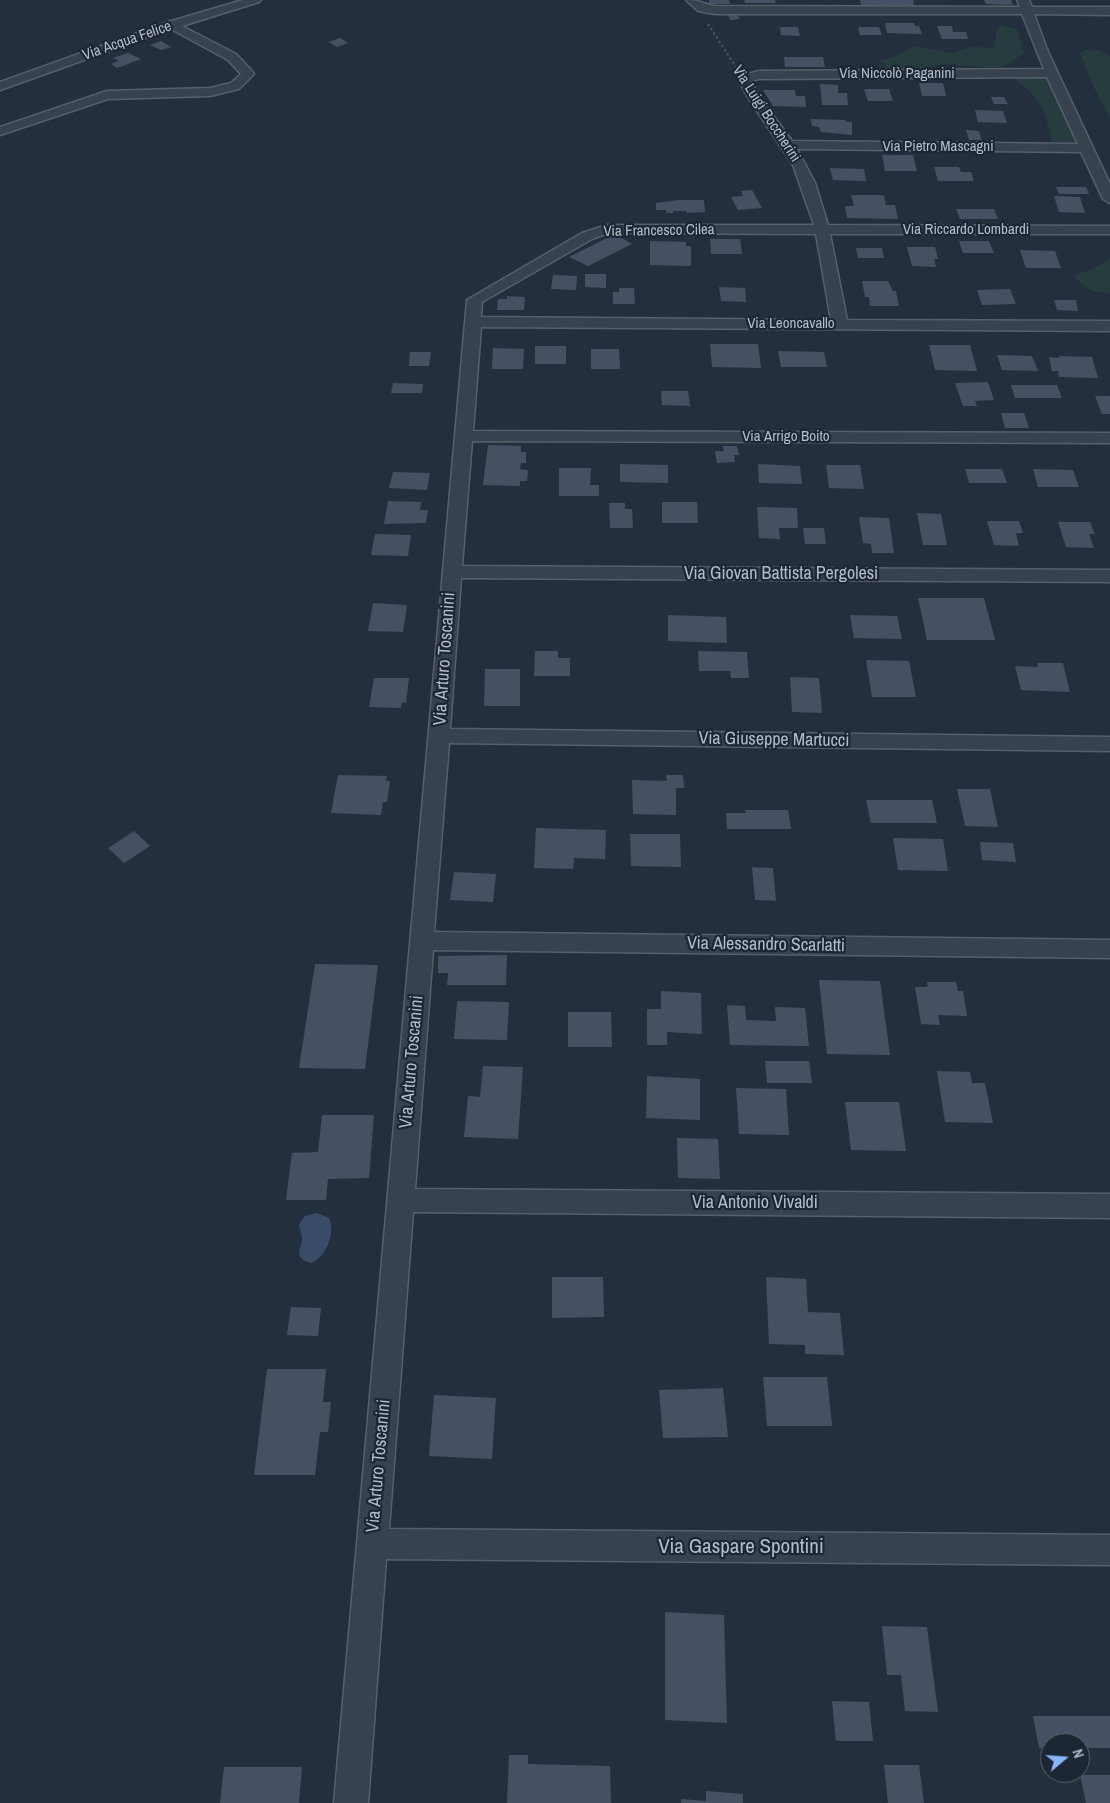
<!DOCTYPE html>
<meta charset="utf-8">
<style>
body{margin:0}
#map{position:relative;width:1110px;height:1803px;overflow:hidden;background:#242f3e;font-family:"Archivo Narrow",sans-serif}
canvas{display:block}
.north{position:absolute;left:1040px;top:1733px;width:50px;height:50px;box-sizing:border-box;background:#1d2633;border:1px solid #59626f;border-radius:50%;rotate:72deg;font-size:14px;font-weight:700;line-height:20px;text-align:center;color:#b4bcc9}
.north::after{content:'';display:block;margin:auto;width:18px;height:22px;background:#8ab4f8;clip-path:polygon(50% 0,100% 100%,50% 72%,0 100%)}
</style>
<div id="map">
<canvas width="1110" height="1803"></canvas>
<div class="north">N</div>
</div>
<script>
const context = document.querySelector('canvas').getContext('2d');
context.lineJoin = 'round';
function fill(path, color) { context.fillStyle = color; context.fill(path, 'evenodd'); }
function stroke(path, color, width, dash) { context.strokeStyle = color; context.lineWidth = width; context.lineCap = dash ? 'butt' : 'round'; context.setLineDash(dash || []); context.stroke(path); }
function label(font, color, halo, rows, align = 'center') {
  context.font = font + ' "Archivo Narrow",sans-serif'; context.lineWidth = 4.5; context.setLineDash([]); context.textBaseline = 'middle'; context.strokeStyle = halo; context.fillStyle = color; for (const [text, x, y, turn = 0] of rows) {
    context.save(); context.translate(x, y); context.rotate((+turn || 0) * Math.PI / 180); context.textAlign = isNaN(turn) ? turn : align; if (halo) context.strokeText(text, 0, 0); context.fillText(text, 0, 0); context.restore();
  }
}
fill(new Path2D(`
 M 1000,25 L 1017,29 L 1024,53 L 1006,65 L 993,68 L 946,64 L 920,68 L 889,69 L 880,61 L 896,56 L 914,46 L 951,53 L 972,47 L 994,48 L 996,33 Z
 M 1086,50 L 1098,50 L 1110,56 L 1110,118 L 1094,88 L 1080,53 Z
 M 1013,77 L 1049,78 L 1076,143 L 1052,142 C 1044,105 1042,102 1013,77 Z
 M 1110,258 L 1110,293 L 1093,292 L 1072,276 L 1093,269 Z`), '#263c3f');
fill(new Path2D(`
 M 317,1213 L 329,1218 C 336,1232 326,1258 311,1263 C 295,1258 299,1253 302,1241 C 303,1236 299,1229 299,1224 L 305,1216 Z`), '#394c67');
fill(new Path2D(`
 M 709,0 L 729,0 L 730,4 L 709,4 Z
 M 744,0 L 775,0 L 776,3 L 745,3 Z
 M 860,0 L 913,0 L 914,5 L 861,5 Z
 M 984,0 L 1011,0 L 1013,5 L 986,4 Z
 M 735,12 L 740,19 L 730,20 L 727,13 Z
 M 885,23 L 914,23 L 915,26 L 919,26 L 922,34 L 887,33 Z
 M 937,26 L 952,26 L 953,32 L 966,32 L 968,39 L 942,39 Z
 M 780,27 L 798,27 L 800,36 L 781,35 Z
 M 858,27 L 879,27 L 882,35 L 860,35 Z
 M 340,38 L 348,43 L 337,47 L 329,42 Z
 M 161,41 L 171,47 L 161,50 L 150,45 Z
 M 128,53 L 141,59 L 117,68 L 111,64 L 119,61 L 113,58 Z
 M 784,57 L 823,57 L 825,67 L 785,67 Z
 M 919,83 L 943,83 L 946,96 L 922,96 Z
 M 820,84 L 838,85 L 838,93 L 847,93 L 848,105 L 822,105 Z
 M 864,89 L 889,89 L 893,101 L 868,101 Z
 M 763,90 L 795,90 L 796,96 L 805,96 L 806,107 L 773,106 Z
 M 991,97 L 1004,97 L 1008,104 L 994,104 Z
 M 975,110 L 1003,111 L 1007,123 L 978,122 Z
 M 811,119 L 845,120 L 846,122 L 852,122 L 852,135 L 821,132 L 819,127 L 812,126 Z
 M 966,130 L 979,131 L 982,140 L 969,140 Z
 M 882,155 L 913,155 L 917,171 L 885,171 Z
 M 934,167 L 959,167 L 961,172 L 971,172 L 974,181 L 938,181 Z
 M 830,168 L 864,169 L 866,181 L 833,180 Z
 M 1056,187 L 1086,187 L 1089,194 L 1059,194 Z
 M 752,190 L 762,208 L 738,210 L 731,197 L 743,196 L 741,191 Z
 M 851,195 L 884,195 L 886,205 L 895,205 L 898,219 L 847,218 L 845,206 L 854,206 Z
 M 1054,196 L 1080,197 L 1085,213 L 1059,212 Z
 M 678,200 L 704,200 L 705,212 L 687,213 L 686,211 L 673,211 L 674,213 L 666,213 L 666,210 L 656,210 L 656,203 Z
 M 956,209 L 994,209 L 998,219 L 960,219 Z
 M 615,234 L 632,244 L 588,266 L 569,257 Z
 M 710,239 L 740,239 L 742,254 L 711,254 Z
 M 650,241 L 686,242 L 686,246 L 691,246 L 691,266 L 650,265 Z
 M 959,241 L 989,241 L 994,253 L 963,253 Z
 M 907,247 L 935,247 L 938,259 L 934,259 L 936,267 L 912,266 Z
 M 856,248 L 882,248 L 884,258 L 858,258 Z
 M 1020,250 L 1055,251 L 1061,268 L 1026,268 Z
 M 585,274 L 606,274 L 606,288 L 585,287 Z
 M 553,275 L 577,276 L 576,290 L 551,289 Z
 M 862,281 L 888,281 L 893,291 L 896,291 L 899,306 L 870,306 L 869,297 L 865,297 Z
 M 719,287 L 745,288 L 746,302 L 721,301 Z
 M 619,288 L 634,288 L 635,304 L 613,304 L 613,292 L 619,292 Z
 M 1010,289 L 1016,304 L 982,305 L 977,290 Z
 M 507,296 L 525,297 L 524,310 L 497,310 L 498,299 L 507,299 Z
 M 1054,300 L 1076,300 L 1078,311 L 1057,310 Z
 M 710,344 L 758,344 L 761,368 L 712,367 Z
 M 929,345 L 970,345 L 977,371 L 935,370 Z
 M 535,346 L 566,346 L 566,364 L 535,364 Z
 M 493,348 L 524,349 L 523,369 L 492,369 Z
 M 591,349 L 619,349 L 620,369 L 591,369 Z
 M 778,351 L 824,352 L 827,367 L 781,367 Z
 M 410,352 L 431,352 L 429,366 L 409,366 Z
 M 997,355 L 1032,356 L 1038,371 L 1002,370 Z
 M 1059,356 L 1092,357 L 1098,378 L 1059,377 L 1058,371 L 1052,371 L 1049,357 L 1059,358 Z
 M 988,382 L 994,400 L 975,401 L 977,406 L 963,406 L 955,383 Z
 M 393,383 L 423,384 L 422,393 L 391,393 Z
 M 1011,385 L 1057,385 L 1062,398 L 1015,398 Z
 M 661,391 L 688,391 L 690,406 L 662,405 Z
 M 1095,396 L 1110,396 L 1110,414 L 1102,414 Z
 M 1001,413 L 1024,413 L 1029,428 L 1005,428 Z
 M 488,445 L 521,446 L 521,452 L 526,452 L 526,463 L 521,463 L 520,469 L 528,470 L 527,481 L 520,481 L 520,486 L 483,485 Z
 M 723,446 L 737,446 L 739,455 L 734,455 L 735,462 L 717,463 L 715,451 L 724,451 Z
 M 620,464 L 668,465 L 668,483 L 620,482 Z
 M 758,464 L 800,466 L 802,484 L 759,483 Z
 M 826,465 L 860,465 L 864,489 L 829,488 Z
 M 559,468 L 591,468 L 590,485 L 599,485 L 599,496 L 559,496 Z
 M 965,469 L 1002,469 L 1007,483 L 969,483 Z
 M 1033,469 L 1073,470 L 1079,487 L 1038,487 Z
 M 393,472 L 430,473 L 427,490 L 389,488 Z
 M 388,501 L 421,502 L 420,510 L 428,510 L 426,523 L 384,524 Z
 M 662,502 L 697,502 L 698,523 L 662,523 Z
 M 609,503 L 625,503 L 625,509 L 632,509 L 633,528 L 610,528 Z
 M 757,507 L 797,508 L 798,528 L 779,528 L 780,539 L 759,538 Z
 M 917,513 L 941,514 L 947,545 L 923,545 Z
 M 859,517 L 889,518 L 894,553 L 872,553 L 871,544 L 863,543 Z
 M 987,521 L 1019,521 L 1023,533 L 1016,533 L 1019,546 L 994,545 Z
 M 1058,522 L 1090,522 L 1095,534 L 1089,534 L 1094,548 L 1066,547 Z
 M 803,528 L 824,528 L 826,544 L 805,544 Z
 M 375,534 L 411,535 L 408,556 L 371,555 Z
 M 918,598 L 984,598 L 995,640 L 927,640 Z
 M 373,603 L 407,605 L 403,632 L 368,631 Z
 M 668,615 L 726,617 L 727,643 L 668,641 Z
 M 850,615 L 897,616 L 902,639 L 854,638 Z
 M 535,651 L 558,651 L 558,658 L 570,658 L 570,676 L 534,676 Z
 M 698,651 L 747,652 L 749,678 L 731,678 L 730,671 L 699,671 Z
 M 866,660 L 909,661 L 916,697 L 872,697 Z
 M 1037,663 L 1063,663 L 1070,692 L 1021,690 L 1015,666 L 1038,667 Z
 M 485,669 L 520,669 L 520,706 L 484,706 Z
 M 790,677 L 819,678 L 822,713 L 792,712 Z
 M 374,678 L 409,678 L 406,703 L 402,702 L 401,708 L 369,707 Z
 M 338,775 L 387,776 L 386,781 L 390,781 L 387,802 L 383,802 L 381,815 L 331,813 Z
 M 666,775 L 683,775 L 684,788 L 676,788 L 676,815 L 633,814 L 632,780 L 667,781 Z
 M 957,789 L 990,789 L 998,827 L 965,826 Z
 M 866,800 L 932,800 L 937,823 L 871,823 Z
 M 745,810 L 788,810 L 791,829 L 727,829 L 726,813 L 746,813 Z
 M 536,828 L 606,830 L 605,859 L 574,858 L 573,869 L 534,868 Z
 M 134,831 L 150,846 L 124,863 L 108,848 Z
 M 630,834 L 680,834 L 681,867 L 631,866 Z
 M 893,838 L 943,839 L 948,871 L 898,870 Z
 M 980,842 L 1013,843 L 1016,862 L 982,860 Z
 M 752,867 L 773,868 L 776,901 L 755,900 Z
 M 454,872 L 496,874 L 493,902 L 450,900 Z
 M 507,955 L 506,985 L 447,985 L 448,973 L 438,973 L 438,956 Z
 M 315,964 L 378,965 L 365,1069 L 299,1068 Z
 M 819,980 L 880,981 L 890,1055 L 827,1054 Z
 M 927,982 L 956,982 L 958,991 L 963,991 L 967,1016 L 938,1015 L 940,1025 L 921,1024 L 915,987 L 928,987 Z
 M 661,991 L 701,993 L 702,1034 L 667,1032 L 667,1045 L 647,1045 L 647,1009 L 661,1009 Z
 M 457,1001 L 509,1002 L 507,1040 L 454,1039 Z
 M 727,1005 L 745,1006 L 746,1020 L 776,1021 L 775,1007 L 805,1008 L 809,1046 L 730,1045 Z
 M 568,1012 L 611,1012 L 612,1047 L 568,1047 Z
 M 765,1061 L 809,1061 L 812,1083 L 767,1083 Z
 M 483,1066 L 523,1067 L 518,1139 L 464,1137 L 468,1096 L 480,1097 Z
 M 937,1071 L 970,1072 L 972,1083 L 985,1083 L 993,1123 L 945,1122 Z
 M 647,1076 L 700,1079 L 700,1120 L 646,1118 Z
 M 736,1088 L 786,1089 L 789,1135 L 739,1134 Z
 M 845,1102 L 899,1102 L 906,1151 L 851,1150 Z
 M 322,1115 L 374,1115 L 369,1178 L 328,1179 L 326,1200 L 286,1200 L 292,1153 L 318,1152 Z
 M 677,1138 L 718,1139 L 720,1179 L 678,1178 Z
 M 552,1277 L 603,1277 L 604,1317 L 552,1318 Z
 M 766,1277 L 806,1279 L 808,1312 L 840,1313 L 844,1355 L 805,1354 L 805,1345 L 769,1344 Z
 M 291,1307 L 321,1308 L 318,1336 L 287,1335 Z
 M 267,1369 L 326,1369 L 323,1402 L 331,1402 L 328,1432 L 320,1432 L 315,1475 L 254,1475 Z
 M 763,1377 L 827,1377 L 832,1426 L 767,1426 Z
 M 723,1388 L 728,1437 L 663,1438 L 659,1390 Z
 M 434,1395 L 496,1398 L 492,1459 L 429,1456 Z
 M 665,1612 L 724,1615 L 727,1723 L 665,1720 Z
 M 882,1626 L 927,1627 L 938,1712 L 905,1711 L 901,1675 L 887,1675 Z
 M 832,1701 L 869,1702 L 873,1741 L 836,1741 Z
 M 1033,1716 L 1110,1716 L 1110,1748 L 1080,1748 L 1080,1743 L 1050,1743 L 1050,1748 L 1039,1748 Z
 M 509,1755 L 528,1755 L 528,1764 L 610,1766 L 611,1803 L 507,1803 Z
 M 884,1765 L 919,1765 L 924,1803 L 888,1803 Z
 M 224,1767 L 302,1767 L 299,1803 L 220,1803 Z
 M 1080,1775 L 1110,1775 L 1110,1803 L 1086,1803 Z
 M 706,1791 L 743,1794 L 743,1803 L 681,1803 L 681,1799 L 706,1801 Z`), '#455162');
const minor = new Path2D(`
 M 243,0 L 261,0 L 259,2 L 182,26 L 236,54 L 252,71 L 254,74 L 239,89 L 210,96 L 108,99 L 0,135 L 0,127 L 107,91 L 210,88 L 231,83 L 241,74 L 228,60 L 171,29 L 0,90 L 0,82 L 168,22 Z
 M 686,0 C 701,0 702,4 715,6 L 1020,7 L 1017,0 L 1029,0 L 1032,7 L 1110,7 L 1110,15 L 1034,14 L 1048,52 L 1110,184 L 1110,203 L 1103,199 L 1081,152 L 797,149 L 815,183 L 828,225 L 1110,226 L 1110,234 L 830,234 L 847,320 L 1110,321 L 1110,331 L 481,327 L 473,431 L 1110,433 L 1110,443 L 472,441 L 462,566 L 1110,570 L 1110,582 L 461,578 L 450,729 L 1110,737 L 1110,751 L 449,743 L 434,932 L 1110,940 L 1110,958 L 433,950 L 415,1189 L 1110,1194 L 1110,1218 L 413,1212 L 389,1529 L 1110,1535 L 1110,1565 L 386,1559 L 368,1803 L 334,1803 L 467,300 L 582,233 L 607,225 L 814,225 L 793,165 L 749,99 L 738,79 L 740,76 L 759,71 L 1044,69 L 1022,14 L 715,14 L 698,11 ZM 1047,77 L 1078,144 L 792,141 L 761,99 L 751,81 L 759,79 ZM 608,233 L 816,234 L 831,320 L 481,317 L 482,302 L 592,239 Z`);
stroke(minor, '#565f6c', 3);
stroke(new Path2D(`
 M 708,24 L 736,67`), '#44595c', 2, [2.5, 2.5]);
fill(minor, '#38414e');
label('15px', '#b4bcc9', '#1d2633', [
 ["Via Acqua Felice",127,41,-19],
 ["Via Niccolò Paganini",897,74],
 ["Via Luigi Boccherini",766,114,57],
 ["Via Pietro Mascagni",938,147],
 ["Via Riccardo Lombardi",966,230],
 ["Via Francesco Cilea",659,231,-1],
 ["Via Leoncavallo",791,324],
 ["Via Arrigo Boito",786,437]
]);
label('18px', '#b4bcc9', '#1d2633', [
 ["Via Giovan Battista Pergolesi",781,574],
 ["Via Arturo Toscanini",445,659,-86],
 ["Via Giuseppe Martucci",774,740,1],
 ["Via Alessandro Scarlatti",766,945,1],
 ["Via Arturo Toscanini",412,1062,-85],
 ["Via Antonio Vivaldi",755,1203],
 ["Via Arturo Toscanini",379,1466,-85]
]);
label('21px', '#b4bcc9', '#1d2633', [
 ["Via Gaspare Spontini",741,1547]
]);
</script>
